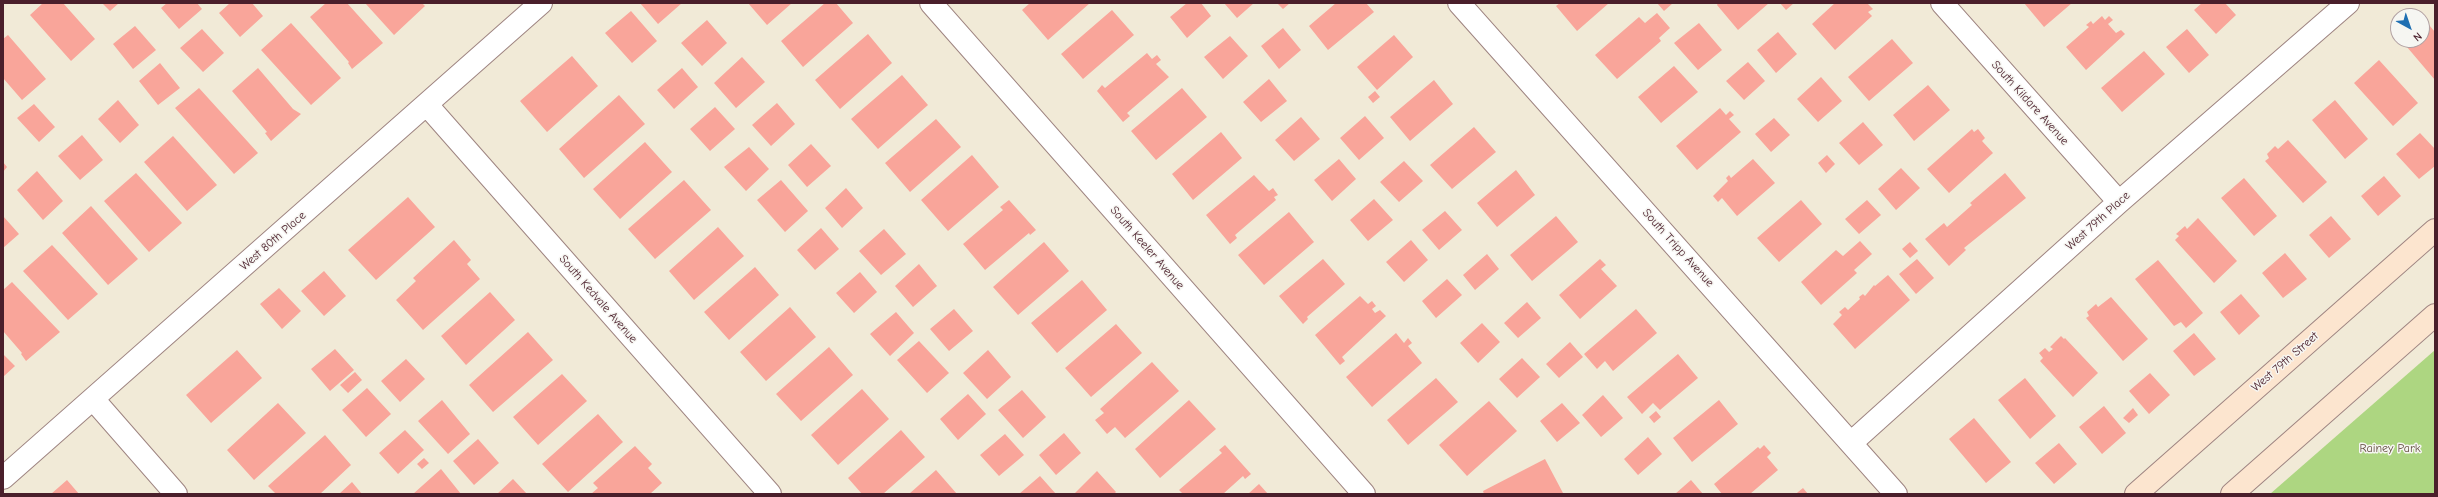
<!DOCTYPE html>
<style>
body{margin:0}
#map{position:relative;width:2438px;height:497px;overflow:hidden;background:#f1ead7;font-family:"Comic Neue",sans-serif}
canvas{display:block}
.frame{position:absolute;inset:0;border:4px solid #4a1f2b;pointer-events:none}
.north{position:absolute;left:2390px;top:8px;width:40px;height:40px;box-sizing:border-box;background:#f6f6f2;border:1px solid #b1a0a2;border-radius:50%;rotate:140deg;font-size:11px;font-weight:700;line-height:16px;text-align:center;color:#4a1f2b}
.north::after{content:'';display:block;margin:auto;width:14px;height:18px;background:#1f6fb2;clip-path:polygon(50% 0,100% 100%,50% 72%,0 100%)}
</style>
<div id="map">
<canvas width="2438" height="497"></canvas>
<div class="frame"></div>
<div class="north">N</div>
</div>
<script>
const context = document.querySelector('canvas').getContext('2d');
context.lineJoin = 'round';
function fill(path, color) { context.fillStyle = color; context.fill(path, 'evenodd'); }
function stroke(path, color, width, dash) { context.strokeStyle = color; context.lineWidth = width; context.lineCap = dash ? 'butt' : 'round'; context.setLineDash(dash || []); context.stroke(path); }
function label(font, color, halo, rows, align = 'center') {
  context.font = font + ' "Comic Neue",sans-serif'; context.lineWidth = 3; context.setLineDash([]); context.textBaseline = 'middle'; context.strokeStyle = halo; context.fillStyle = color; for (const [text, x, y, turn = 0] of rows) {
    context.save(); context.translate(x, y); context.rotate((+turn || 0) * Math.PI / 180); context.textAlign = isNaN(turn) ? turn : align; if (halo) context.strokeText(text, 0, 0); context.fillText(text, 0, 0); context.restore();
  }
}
fill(new Path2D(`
 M 2435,350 L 2435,494 L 2270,494 Z`), '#add681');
fill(new Path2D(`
 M 43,3 L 63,3 L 95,39 L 71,61 L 30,15 Z
 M 102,3 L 119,3 L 110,11 Z
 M 167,3 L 197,3 L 202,9 L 179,29 L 161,8 Z
 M 230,3 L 252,3 L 263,16 L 240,37 L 219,13 Z
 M 326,3 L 347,3 L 383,43 L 352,69 L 348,63 L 349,62 L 310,17 Z
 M 365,3 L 422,3 L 425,6 L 394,35 Z
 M 640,3 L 682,3 L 658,24 Z
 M 748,3 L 792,3 L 767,25 Z
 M 825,3 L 836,3 L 853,23 L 803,67 L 781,41 Z
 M 1030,3 L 1090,3 L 1048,40 L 1022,10 Z
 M 1187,3 L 1201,3 L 1211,16 L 1187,38 L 1170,17 Z
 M 1224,3 L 1254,3 L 1237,18 Z
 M 1277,3 L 1290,3 L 1283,9 Z
 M 1336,3 L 1366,3 L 1374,12 L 1328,50 L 1309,26 Z
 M 1560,3 L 1609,3 L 1577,31 L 1556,6 Z
 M 1657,3 L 1673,3 L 1664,11 Z
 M 1718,3 L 1769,3 L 1738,30 L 1717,5 Z
 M 1780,3 L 1794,3 L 1786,10 Z
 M 1835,3 L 1867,3 L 1873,9 L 1868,12 L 1872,16 L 1835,50 L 1812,24 Z
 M 2024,3 L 2072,3 L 2044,27 Z
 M 2202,3 L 2225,3 L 2236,15 L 2216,34 L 2194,10 Z
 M 1112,10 L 1134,35 L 1083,79 L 1061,54 Z
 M 631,11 L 657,41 L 632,63 L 605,33 Z
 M 1657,13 L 1670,28 L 1659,38 L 1661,41 L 1617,79 L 1595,55 L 1639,17 L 1645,23 Z
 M 2102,16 L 2105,20 L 2109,16 L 2113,20 L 2108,24 L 2116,33 L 2121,30 L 2125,34 L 2086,70 L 2066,47 L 2089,27 L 2086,25 L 2091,21 L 2093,24 Z
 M 2424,19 L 2435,32 L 2435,80 L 2401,40 L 2422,40 L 2422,21 Z
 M 707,20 L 727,43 L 702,66 L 681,43 Z
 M 291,23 L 341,78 L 311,105 L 261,50 Z
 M 1699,23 L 1722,50 L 1698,70 L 1674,43 Z
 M 135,26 L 156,50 L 133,69 L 113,44 Z
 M 1283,28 L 1301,50 L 1279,69 L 1261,46 Z
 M 202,29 L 224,53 L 203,72 L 180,48 Z
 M 2187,29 L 2209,55 L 2189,73 L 2166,47 Z
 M 1778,32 L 1797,54 L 1776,73 L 1757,50 Z
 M 868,34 L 892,63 L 840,109 L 815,80 Z
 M 8,35 L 46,79 L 22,100 L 3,78 L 3,39 Z
 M 1394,35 L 1413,57 L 1377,90 L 1357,67 Z
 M 1230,36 L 1248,56 L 1223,79 L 1204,57 Z
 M 1892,39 L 1913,63 L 1869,101 L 1848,77 Z
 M 2144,51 L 2165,74 L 2122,112 L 2101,88 Z
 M 1147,53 L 1152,59 L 1157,55 L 1161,60 L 1156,64 L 1169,77 L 1127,113 L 1130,116 L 1123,122 L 1097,91 L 1102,85 L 1105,88 Z
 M 572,56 L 598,86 L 547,132 L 520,101 Z
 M 742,57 L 765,82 L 736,108 L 714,83 Z
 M 2379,60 L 2418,103 L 2393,126 L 2354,83 Z
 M 1748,62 L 1765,81 L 1744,100 L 1726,81 Z
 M 160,63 L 180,88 L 158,105 L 139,81 Z
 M 1674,66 L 1698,92 L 1661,123 L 1638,97 Z
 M 258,68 L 293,109 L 301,114 L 271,141 L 265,133 L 267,132 L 232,91 Z
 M 682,68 L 698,87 L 674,109 L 657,90 Z
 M 902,75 L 928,105 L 878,149 L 851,119 Z
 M 1821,77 L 1842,101 L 1818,122 L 1797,99 Z
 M 1269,79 L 1287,101 L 1261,122 L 1243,102 Z
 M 1434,80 L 1453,104 L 1410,141 L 1390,117 Z
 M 1928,85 L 1950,110 L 1914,141 L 1893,115 Z
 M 199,88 L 258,153 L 234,174 L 175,108 Z
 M 1182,88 L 1207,117 L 1156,160 L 1131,131 Z
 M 1375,91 L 1380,97 L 1373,103 L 1368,97 Z
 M 619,95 L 645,124 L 584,178 L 559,149 Z
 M 118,100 L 139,125 L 120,143 L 98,119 Z
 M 2335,100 L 2368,139 L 2345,159 L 2312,120 Z
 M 777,103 L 795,124 L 771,146 L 752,125 Z
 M 34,104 L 55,127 L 39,142 L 17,118 Z
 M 715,107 L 735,129 L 710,151 L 690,129 Z
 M 1720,108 L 1726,115 L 1730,111 L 1734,115 L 1729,119 L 1741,132 L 1697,170 L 1676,146 Z
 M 1365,116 L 1384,138 L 1359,160 L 1340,138 Z
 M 1301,117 L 1320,139 L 1294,161 L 1275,140 Z
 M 1774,118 L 1790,135 L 1771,152 L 1755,134 Z
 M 936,119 L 961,147 L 910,192 L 885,163 Z
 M 1863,122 L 1883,145 L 1859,165 L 1839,143 Z
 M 1474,127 L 1496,152 L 1452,189 L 1430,165 Z
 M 1972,129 L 1974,132 L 1978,129 L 1985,138 L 1982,141 L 1993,153 L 1949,193 L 1927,169 Z
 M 1221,132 L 1242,158 L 1193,200 L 1172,174 Z
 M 2420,133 L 2435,149 L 2435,166 L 2419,179 L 2396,154 Z
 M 82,135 L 103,160 L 80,180 L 58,156 Z
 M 173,136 L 217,185 L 187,211 L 144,162 Z
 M 2288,140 L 2327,182 L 2303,203 L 2265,161 L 2269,158 L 2267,154 L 2275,146 L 2278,149 Z
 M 645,142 L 672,172 L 620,219 L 593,189 Z
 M 811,144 L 831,166 L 807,187 L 788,165 Z
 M 749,147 L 769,169 L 746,191 L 724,167 Z
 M 972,155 L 999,187 L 948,231 L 921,200 Z
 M 1827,155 L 1835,164 L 1826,173 L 1818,163 Z
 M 1339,159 L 1356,179 L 1332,201 L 1314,180 Z
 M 1753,159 L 1775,183 L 1737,216 L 1722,198 L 1718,202 L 1713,196 L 1728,181 L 1726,178 L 1729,175 L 1731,178 Z
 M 1404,161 L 1423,181 L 1399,202 L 1380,182 Z
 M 3,162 L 7,167 L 3,172 Z
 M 1901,168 L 1920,188 L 1896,210 L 1878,189 Z
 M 1516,170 L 1535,195 L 1497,227 L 1477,203 Z
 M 37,171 L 63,201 L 43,220 L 17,190 Z
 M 136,173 L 182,223 L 149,252 L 104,201 Z
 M 2005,173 L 2026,198 L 1964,248 L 1966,250 L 1949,266 L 1925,239 L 1944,223 L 1947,227 L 1972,205 L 1970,203 Z
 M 1254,175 L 1269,191 L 1273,188 L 1278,195 L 1274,197 L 1276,200 L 1235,235 L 1237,238 L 1230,244 L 1206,215 Z
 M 2384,176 L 2401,196 L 2378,216 L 2361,196 Z
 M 2244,178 L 2277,216 L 2254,236 L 2221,198 Z
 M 684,180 L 711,210 L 655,259 L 628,229 Z
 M 781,180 L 808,211 L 785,232 L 757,200 Z
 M 846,188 L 863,208 L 842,228 L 825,208 Z
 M 408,197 L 435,227 L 376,280 L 348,250 Z
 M 1374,199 L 1393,220 L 1368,241 L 1350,220 Z
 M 1009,200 L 1036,230 L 1030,235 L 1029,233 L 985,270 L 963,244 L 1003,210 L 1000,207 Z
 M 1801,200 L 1822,224 L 1779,262 L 1757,238 Z
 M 1867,200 L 1881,215 L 1859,234 L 1845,219 Z
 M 91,206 L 138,259 L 108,285 L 62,233 Z
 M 1445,211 L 1462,230 L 1439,250 L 1422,230 Z
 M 1289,212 L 1314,242 L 1264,285 L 1238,255 Z
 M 3,216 L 19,234 L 3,248 Z
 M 1556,216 L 1578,242 L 1532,281 L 1510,255 Z
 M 2331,216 L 2351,239 L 2329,258 L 2309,235 Z
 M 2198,218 L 2237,261 L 2214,283 L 2175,240 L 2179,236 L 2176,234 L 2185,226 L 2187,229 Z
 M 718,227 L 744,256 L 694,300 L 669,271 Z
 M 821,228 L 839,249 L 815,270 L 797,250 Z
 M 884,229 L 906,254 L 881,275 L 859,251 Z
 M 454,240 L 471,260 L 467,264 L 480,279 L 423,330 L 396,300 L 416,281 L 413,278 Z
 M 1411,240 L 1428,260 L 1404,282 L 1386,262 Z
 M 1860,241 L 1872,254 L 1854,270 L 1857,273 L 1821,305 L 1801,282 L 1836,250 L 1843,256 Z
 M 1044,242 L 1069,271 L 1018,315 L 993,287 Z
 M 1910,242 L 1918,251 L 1910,258 L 1902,249 Z
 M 52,245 L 98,294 L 68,320 L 23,271 Z
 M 2285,253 L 2307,279 L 2283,298 L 2262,273 Z
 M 1487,254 L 1499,269 L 1475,290 L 1463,275 Z
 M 1323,259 L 1345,284 L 1307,317 L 1308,319 L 1303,324 L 1279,296 Z
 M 1600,259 L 1606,265 L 1601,269 L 1617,286 L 1580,319 L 1559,295 Z
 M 1917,259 L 1934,278 L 1916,294 L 1899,274 Z
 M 2158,260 L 2203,313 L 2186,328 L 2181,322 L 2174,326 L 2135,279 Z
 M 919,264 L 937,286 L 913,307 L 895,286 Z
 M 755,267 L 779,295 L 729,340 L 704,312 Z
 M 324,271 L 346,296 L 324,316 L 301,291 Z
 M 860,272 L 877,292 L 854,313 L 836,293 Z
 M 1888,275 L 1910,300 L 1855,349 L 1833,324 L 1842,315 L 1839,312 L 1845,307 L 1848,310 L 1860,299 L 1859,297 L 1863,294 L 1865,296 L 1874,285 L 1875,286 Z
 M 1447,279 L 1462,295 L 1436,318 L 1422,301 Z
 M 1082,280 L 1107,310 L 1057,353 L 1031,323 Z
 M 12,282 L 60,332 L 26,361 L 21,354 L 22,353 L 3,331 L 3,290 Z
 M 279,288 L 301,311 L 282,329 L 260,304 Z
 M 490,292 L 515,320 L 466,365 L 441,336 Z
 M 2241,294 L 2260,316 L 2239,335 L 2220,312 Z
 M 1360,296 L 1368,304 L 1372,301 L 1376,306 L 1372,309 L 1375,313 L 1380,310 L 1386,316 L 1342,357 L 1345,361 L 1340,365 L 1315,335 Z
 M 2111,297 L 2148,339 L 2123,361 L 2086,318 L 2089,316 L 2087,312 L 2096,304 L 2098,307 Z
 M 1527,302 L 1541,318 L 1518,338 L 1504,323 Z
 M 790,307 L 816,337 L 766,381 L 740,352 Z
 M 954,309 L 973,331 L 949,351 L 930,329 Z
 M 1636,309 L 1657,333 L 1613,371 L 1605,361 L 1597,369 L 1584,354 Z
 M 896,312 L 914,333 L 890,356 L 870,334 Z
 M 1482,323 L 1500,342 L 1478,363 L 1460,343 Z
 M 1116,324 L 1142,353 L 1091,397 L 1065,368 Z
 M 528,332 L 553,360 L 493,412 L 469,385 Z
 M 1396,333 L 1404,343 L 1408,338 L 1412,343 L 1408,346 L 1422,363 L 1372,407 L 1346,377 Z
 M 2194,333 L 2216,359 L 2194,376 L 2173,351 Z
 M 2061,336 L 2064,339 L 2065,338 L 2098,373 L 2073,397 L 2040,361 L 2043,358 L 2039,353 L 2045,348 L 2049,352 L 2053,349 L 2050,347 Z
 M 919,341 L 949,373 L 927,393 L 897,360 Z
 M 1570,342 L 1583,357 L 1559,378 L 1546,364 Z
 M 829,347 L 853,375 L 801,421 L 776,394 Z
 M 335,349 L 354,370 L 330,391 L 311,369 Z
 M 237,350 L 262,378 L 211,423 L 186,395 Z
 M 988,350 L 1011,377 L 987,399 L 963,373 Z
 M 3,354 L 15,366 L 3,377 Z
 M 1678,354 L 1698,378 L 1660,410 L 1653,403 L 1642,414 L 1627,397 Z
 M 1522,358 L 1540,377 L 1517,398 L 1499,379 Z
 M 406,359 L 425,379 L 400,402 L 381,381 Z
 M 1152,362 L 1179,391 L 1125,438 L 1115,427 L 1107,434 L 1095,420 L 1104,413 L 1100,409 Z
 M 355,372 L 362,380 L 348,393 L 340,385 Z
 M 2150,373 L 2170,395 L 2149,414 L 2129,391 Z
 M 562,374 L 587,401 L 538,445 L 513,417 Z
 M 1436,378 L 1458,402 L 1408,445 L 1387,420 Z
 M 2025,378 L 2056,416 L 2030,439 L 1998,400 Z
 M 367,388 L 391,414 L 366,437 L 342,410 Z
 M 862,389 L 889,419 L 838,465 L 811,435 Z
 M 1022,390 L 1046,417 L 1023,438 L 998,410 Z
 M 968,394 L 986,414 L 958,440 L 940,419 Z
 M 1603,395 L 1623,418 L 1601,437 L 1582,415 Z
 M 442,400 L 470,434 L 448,454 L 418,421 Z
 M 1189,400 L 1216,429 L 1160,478 L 1135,449 Z
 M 1719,400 L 1738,424 L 1692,462 L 1673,438 Z
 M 1489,401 L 1517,431 L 1467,476 L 1439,445 Z
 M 278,403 L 306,433 L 254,480 L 227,450 Z
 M 1562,403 L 1580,423 L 1557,442 L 1540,421 Z
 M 2104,406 L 2126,433 L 2102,454 L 2079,427 Z
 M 2133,408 L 2138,415 L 2129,423 L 2123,418 Z
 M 1656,411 L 1661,417 L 1654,423 L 1649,417 Z
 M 598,414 L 623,442 L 568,492 L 542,464 Z
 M 1974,418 L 2011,462 L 1986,483 L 1949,439 Z
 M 405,430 L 424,450 L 398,474 L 379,453 Z
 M 901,430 L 925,457 L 883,494 L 862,494 L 848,478 Z
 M 1064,433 L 1081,453 L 1056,475 L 1039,455 Z
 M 1005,434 L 1024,455 L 999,476 L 980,455 Z
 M 325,435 L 351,465 L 320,494 L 276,494 L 268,486 Z
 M 1648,437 L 1662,454 L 1638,475 L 1624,459 Z
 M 478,439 L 499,463 L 474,485 L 453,461 Z
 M 2059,443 L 2077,464 L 2054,484 L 2035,463 Z
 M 1225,445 L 1251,474 L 1245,479 L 1243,476 L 1223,494 L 1183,494 L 1179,490 L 1222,453 L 1219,450 Z
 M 1764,445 L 1771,453 L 1767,457 L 1778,470 L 1750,494 L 1722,494 L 1714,484 L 1758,447 L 1760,449 Z
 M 635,446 L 652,464 L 648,468 L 662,483 L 650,494 L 591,494 L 598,488 L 593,483 Z
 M 424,458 L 429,463 L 422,469 L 417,464 Z
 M 1545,459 L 1563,493 L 1484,494 L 1483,491 Z
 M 441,469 L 461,494 L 413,494 Z
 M 936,470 L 957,494 L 909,494 Z
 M 1097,471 L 1116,492 L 1114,494 L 1074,494 Z
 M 1040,476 L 1056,494 L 1019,494 Z
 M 513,479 L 527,494 L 497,494 Z
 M 67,480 L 79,494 L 51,494 Z
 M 1691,480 L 1703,494 L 1675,494 Z
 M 352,482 L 362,494 L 339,494 Z
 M 1259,484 L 1268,494 L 1248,494 Z
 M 1803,488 L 1808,494 L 1796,494 L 1798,492 Z`), '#f9a59a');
const street = new Path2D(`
 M 931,3 L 1364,494
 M 1459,3 L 1896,494
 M 1942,3 L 2119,202
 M 427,105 L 770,494
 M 93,399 L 176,494
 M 1851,443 L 2119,202 L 2348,3
 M 3,478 L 541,3`);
const secondary = new Path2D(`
 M 2136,494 L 2435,230
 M 2232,494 L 2435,315`);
stroke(street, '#9e8481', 24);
stroke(secondary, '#9e8481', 24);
stroke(street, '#fff', 22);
stroke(secondary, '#fce5cf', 22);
label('12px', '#4a1f2b', '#f6f6f2', [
 ["South Kildare Avenue",2030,103,48],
 ["West 79th Place",2098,221,-42],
 ["West 80th Place",273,241,-41],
 ["South Keeler Avenue",1147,248,49],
 ["South Tripp Avenue",1678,248,48],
 ["South Kedvale Avenue",598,299,49],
 ["West 79th Street",2285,362,-41]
]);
label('12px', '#634d40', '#f6f6f2', [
 ["Rainey Park",2390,449]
]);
</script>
